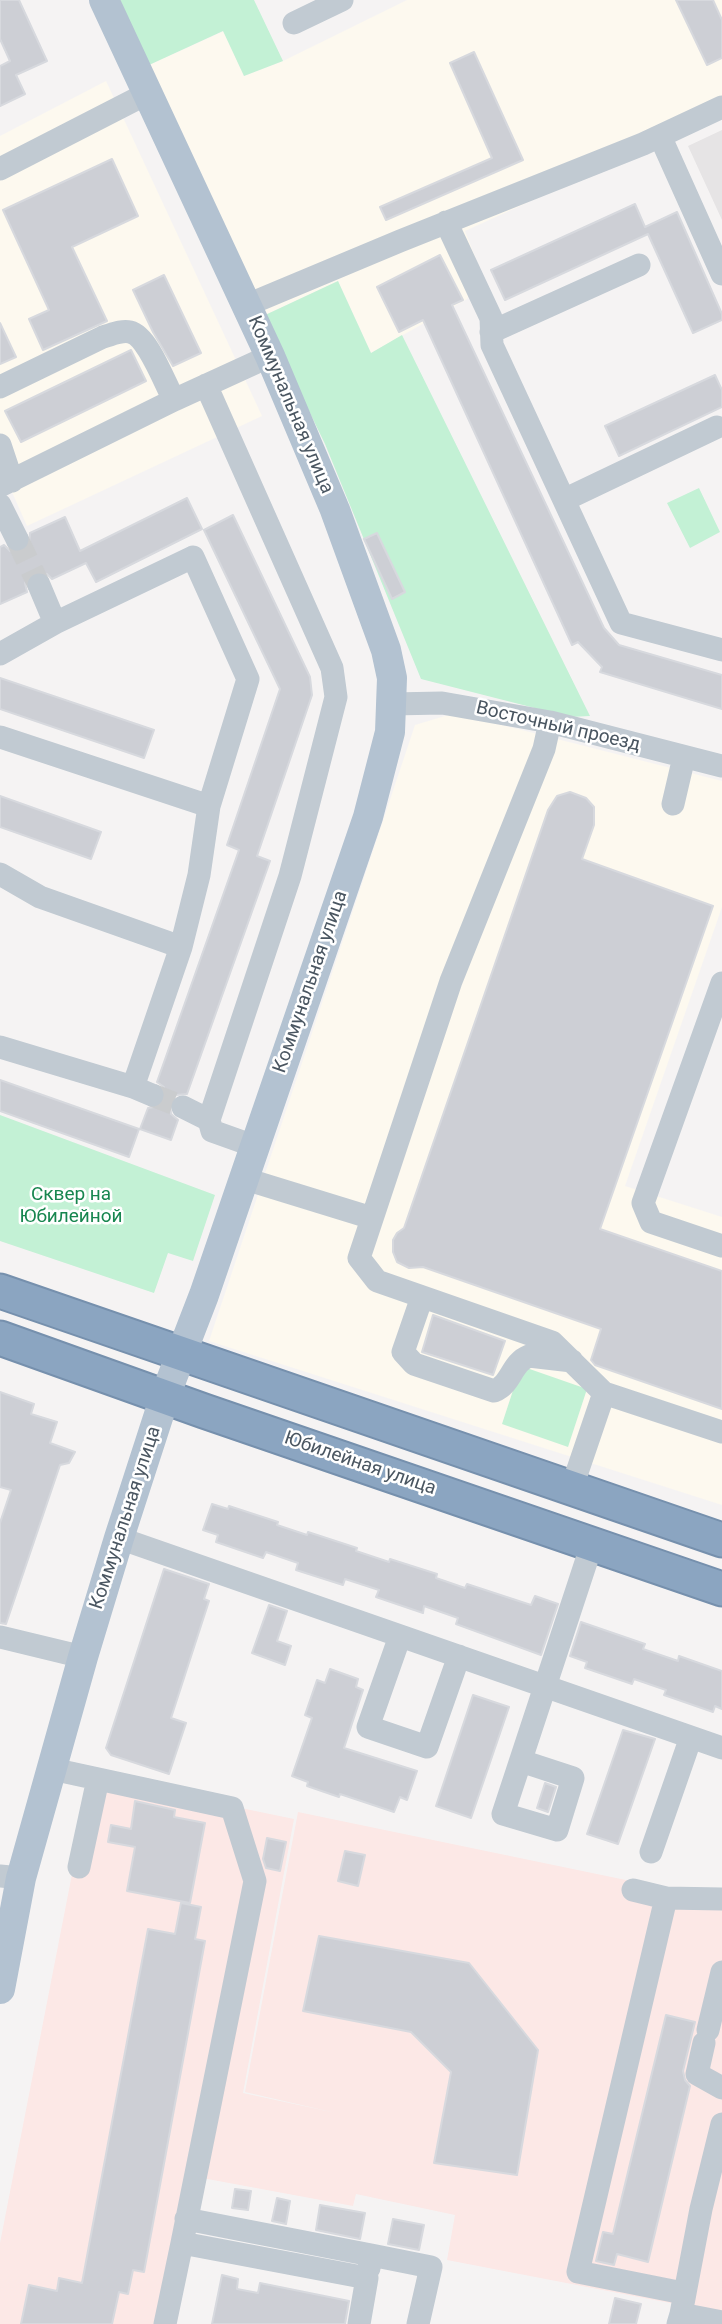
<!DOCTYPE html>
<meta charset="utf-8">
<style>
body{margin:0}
canvas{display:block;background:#f5f3f3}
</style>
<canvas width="722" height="2324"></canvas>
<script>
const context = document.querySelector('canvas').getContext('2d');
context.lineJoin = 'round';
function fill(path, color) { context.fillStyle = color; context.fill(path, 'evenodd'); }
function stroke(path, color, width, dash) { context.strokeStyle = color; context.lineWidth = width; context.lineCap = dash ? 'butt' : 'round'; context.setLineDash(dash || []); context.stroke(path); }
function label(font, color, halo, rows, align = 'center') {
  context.font = font + ' Roboto,sans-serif'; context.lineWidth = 5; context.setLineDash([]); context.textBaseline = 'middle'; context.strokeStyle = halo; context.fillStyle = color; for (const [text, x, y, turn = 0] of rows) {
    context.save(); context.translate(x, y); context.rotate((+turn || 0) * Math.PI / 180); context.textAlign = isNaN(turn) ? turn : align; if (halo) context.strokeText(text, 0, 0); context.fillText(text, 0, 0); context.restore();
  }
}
fill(new Path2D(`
 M 407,0 L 722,0 L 722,114 L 465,231 L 479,267 L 467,299 L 371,353 L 338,281 L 263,316 L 149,65 L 224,31 L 244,76 L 283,61 Z
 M 106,81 L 262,416 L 27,526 L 0,465 L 0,136 Z
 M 455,713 L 722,781 L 722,907 L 625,1186 L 722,1217 L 722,1505 L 209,1341 L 415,725 Z`), '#fdf9ef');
fill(new Path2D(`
 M 722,130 L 722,220 L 688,146 Z`), '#e6e4e5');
fill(new Path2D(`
 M 91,1777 L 294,1819 L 243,2093 L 336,2113 L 245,2092 L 298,1812 L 674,1890 L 722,1905 L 722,2313 L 447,2260 L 455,2215 L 356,2194 L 353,2206 L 186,2175 L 156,2324 L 0,2324 L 0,2243 Z`), '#fce8e6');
fill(new Path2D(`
 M 120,0 L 254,0 L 283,61 L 244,76 L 223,31 L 149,65 Z
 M 338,281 L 371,353 L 402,335 L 590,716 L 570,717 L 421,679 L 325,444 L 263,316 Z
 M 699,488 L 720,532 L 690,548 L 667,503 Z
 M 0,1115 L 215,1195 L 193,1261 L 168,1253 L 154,1293 L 0,1241 Z
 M 521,1366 L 587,1389 L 568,1447 L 502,1424 Z`), '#c3f1d5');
const building = new Path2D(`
 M 0,0 L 19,0 L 47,61 L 16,75 L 25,94 L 0,106 L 0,66 L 10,61 L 0,39 Z
 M 676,0 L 713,0 L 722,20 L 722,58 L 707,65 Z
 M 474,52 L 523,160 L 386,220 L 380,207 L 492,158 L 450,63 Z
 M 112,159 L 138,216 L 72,247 L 107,321 L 43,350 L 29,319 L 49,310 L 3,210 Z
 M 635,204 L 645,227 L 677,212 L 722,314 L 722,320 L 693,333 L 648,234 L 505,300 L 491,270 Z
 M 440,255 L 463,300 L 452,305 L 604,628 L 619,645 L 722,675 L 722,709 L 600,672 L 602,667 L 578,642 L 572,645 L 423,320 L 399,332 L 377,287 Z
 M 164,275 L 201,353 L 173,366 L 153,332 L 133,290 Z
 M 0,323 L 16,357 L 0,364 Z
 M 131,350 L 146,381 L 21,442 L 5,411 Z
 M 715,375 L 722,390 L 722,407 L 619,456 L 605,426 Z
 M 187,498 L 202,529 L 96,582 L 86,563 L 52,579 L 47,574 L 34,572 L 28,576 L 25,583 L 27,592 L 0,604 L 0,547 L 4,545 L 10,551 L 23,552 L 29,546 L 30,533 L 65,517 L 80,551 Z
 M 233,515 L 310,677 L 312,695 L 257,856 L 270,861 L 187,1094 L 176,1095 L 170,1101 L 171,1114 L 178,1120 L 171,1140 L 140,1129 L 148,1108 L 160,1106 L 165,1100 L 164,1087 L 157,1082 L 239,850 L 227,845 L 280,689 L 204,530 Z
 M 377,533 L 405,592 L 392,599 L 364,539 Z
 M 0,678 L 154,730 L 144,758 L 0,709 Z
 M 570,792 L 586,798 L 594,807 L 594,825 L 582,859 L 713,906 L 600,1229 L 722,1271 L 722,1409 L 595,1365 L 591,1360 L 601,1329 L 423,1267 L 409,1268 L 397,1262 L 393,1252 L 393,1240 L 397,1233 L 404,1228 L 548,810 L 557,796 Z
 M 0,796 L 101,832 L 91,859 L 0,827 Z
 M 0,1080 L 139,1129 L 129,1157 L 0,1111 Z
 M 433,1315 L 505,1341 L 493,1375 L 422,1352 Z
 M 0,1392 L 34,1404 L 31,1414 L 57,1422 L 50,1443 L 75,1452 L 69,1463 L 60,1465 L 6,1624 L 0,1623 L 0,1523 L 11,1490 L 0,1487 Z
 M 212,1504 L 228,1509 L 229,1506 L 278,1522 L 277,1525 L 307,1535 L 308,1532 L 357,1548 L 356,1551 L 389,1562 L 390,1559 L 437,1574 L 436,1578 L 465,1588 L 467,1584 L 531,1605 L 535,1596 L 558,1604 L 541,1655 L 456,1624 L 458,1618 L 424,1606 L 423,1613 L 376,1597 L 379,1590 L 345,1579 L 343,1585 L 296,1570 L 298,1563 L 266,1552 L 263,1558 L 216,1542 L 218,1535 L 203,1530 Z
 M 164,1569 L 209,1584 L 204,1599 L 209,1601 L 171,1718 L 186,1723 L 169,1774 L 111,1755 L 106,1748 Z
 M 269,1605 L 287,1611 L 277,1641 L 291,1646 L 285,1665 L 252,1653 Z
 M 581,1622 L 645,1644 L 643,1649 L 678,1661 L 679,1656 L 722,1671 L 722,1709 L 715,1706 L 713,1712 L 664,1695 L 666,1690 L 634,1679 L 632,1684 L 585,1668 L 587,1662 L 570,1656 Z
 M 330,1669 L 358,1679 L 356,1687 L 363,1690 L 344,1748 L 417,1771 L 407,1800 L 400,1797 L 394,1812 L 340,1794 L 339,1797 L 307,1786 L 308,1782 L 292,1776 L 312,1718 L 305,1715 L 317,1680 L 325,1683 Z
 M 473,1695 L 509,1707 L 471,1818 L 436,1806 Z
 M 623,1730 L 655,1739 L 618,1844 L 587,1834 Z
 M 545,1783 L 556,1787 L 548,1812 L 537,1808 Z
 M 135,1801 L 175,1810 L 174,1817 L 205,1823 L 190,1903 L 127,1891 L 135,1847 L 108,1842 L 111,1825 L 131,1829 Z
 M 267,1838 L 286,1842 L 280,1871 L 266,1868 L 263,1859 Z
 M 345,1851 L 365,1855 L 358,1886 L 338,1881 Z
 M 181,1903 L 201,1907 L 195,1939 L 205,1941 L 144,2272 L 133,2270 L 128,2294 L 119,2292 L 112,2324 L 21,2324 L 29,2285 L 57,2291 L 59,2278 L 82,2283 L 148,1929 L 175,1934 Z
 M 319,1936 L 469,1963 L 538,2050 L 517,2175 L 434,2163 L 451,2072 L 411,2032 L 303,2011 Z
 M 666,2015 L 695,2022 L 683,2071 L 685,2080 L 690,2086 L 648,2262 L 617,2254 L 614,2265 L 596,2261 L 603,2232 L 613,2234 Z
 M 235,2189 L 251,2191 L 248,2210 L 232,2208 Z
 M 277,2198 L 290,2201 L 286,2224 L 272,2221 Z
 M 320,2205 L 365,2213 L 360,2239 L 316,2230 Z
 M 393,2219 L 424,2225 L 419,2250 L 388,2244 Z
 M 222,2275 L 238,2279 L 237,2289 L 258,2293 L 260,2283 L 349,2301 L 345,2324 L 212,2324 Z
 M 615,2298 L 641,2304 L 636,2324 L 609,2324 Z`);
fill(building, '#cdcfd5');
stroke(building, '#d7d9de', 2);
stroke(new Path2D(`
 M 17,539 L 39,585
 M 152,1095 L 183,1107`), '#caccce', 23, [23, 11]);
const highway = new Path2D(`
 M 0,1291 L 722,1540
 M 0,1338 L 204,1411 L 722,1589`);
stroke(highway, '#7690ad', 37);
stroke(new Path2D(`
 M 294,23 L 342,0
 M 660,136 L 722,274
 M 0,169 L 148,93
 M 446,222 L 491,318 L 492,345 L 621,623 L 722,650
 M 247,305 L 400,241 L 643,144 L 722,107
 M 491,332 L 639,265
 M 206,385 L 332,668 L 336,697 L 290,876 L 209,1120
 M 0,387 L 103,337 C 111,335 121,330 130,332 C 148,336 165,384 174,400
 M 0,445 L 12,481
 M 0,486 L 174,400 L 270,356
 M 564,500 L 717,427
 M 0,505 L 17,539
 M 0,654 L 55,623
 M 392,704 L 442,703 L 550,722 L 722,766
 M 550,722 L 544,749 L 451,981 L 359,1258 L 377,1281 L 552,1342 L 604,1393 L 572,1487
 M 0,737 L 209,806
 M 673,804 L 684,757
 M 0,874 L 40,897 L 181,947
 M 722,983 L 643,1203 L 651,1222 L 722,1246
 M 0,1047 L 133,1087 L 181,947 L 199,875 L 209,806 L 248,679 L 193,557 L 55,623 L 39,585
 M 133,1087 L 152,1095
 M 183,1107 L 209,1120 L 212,1131 L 254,1146
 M 242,1178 L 372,1218
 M 422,1297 L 403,1352 L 414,1364 L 494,1391 C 512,1384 511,1363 529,1356 L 572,1361
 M 604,1393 L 722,1432
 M 119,1538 L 722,1748
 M 400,1636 L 368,1727 L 427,1747 L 459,1656
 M 0,1637 L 83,1657
 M 521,1761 L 573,1778 L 557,1830 L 503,1814 L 592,1544
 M 52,1769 L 232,1808 L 255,1881 L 182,2243
 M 651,1852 L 691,1737
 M 79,1867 L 98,1779
 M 0,1876 L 21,1878
 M 633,1890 L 666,1898
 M 708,2030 L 722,1972
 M 704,2043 L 697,2074 L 722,2088
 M 186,2219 L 371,2255
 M 369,2268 L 371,2255 L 431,2267 L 418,2324
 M 683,2293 L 578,2272 L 666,1898 L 722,1899
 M 681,2314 L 701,2209 L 722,2124
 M 165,2324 L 182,2243 L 367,2278 L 359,2324
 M 678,2324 L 681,2314 L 722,2322`), '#c1cad2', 23);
stroke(new Path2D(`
 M 0,1989 L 21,1878 L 83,1657 L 119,1538 L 165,1396 L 204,1295 L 368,817 L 390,732 L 392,678 L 386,650 L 335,510 L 270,356 L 104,0`), '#b3c2d1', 30);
stroke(highway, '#8ba5c1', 33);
label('19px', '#4a5661', '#fff', [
 ["Коммунальная улица",290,405,67],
 ["Восточный проезд",558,727,13],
 ["Коммунальная улица",311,982,-71],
 ["Юбилейная улица",360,1464,19],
 ["Коммунальная улица",126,1518,-72]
]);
label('19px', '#17864f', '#fff', [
 ["Сквер на",71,1195],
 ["Юбилейной",71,1217]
]);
</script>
